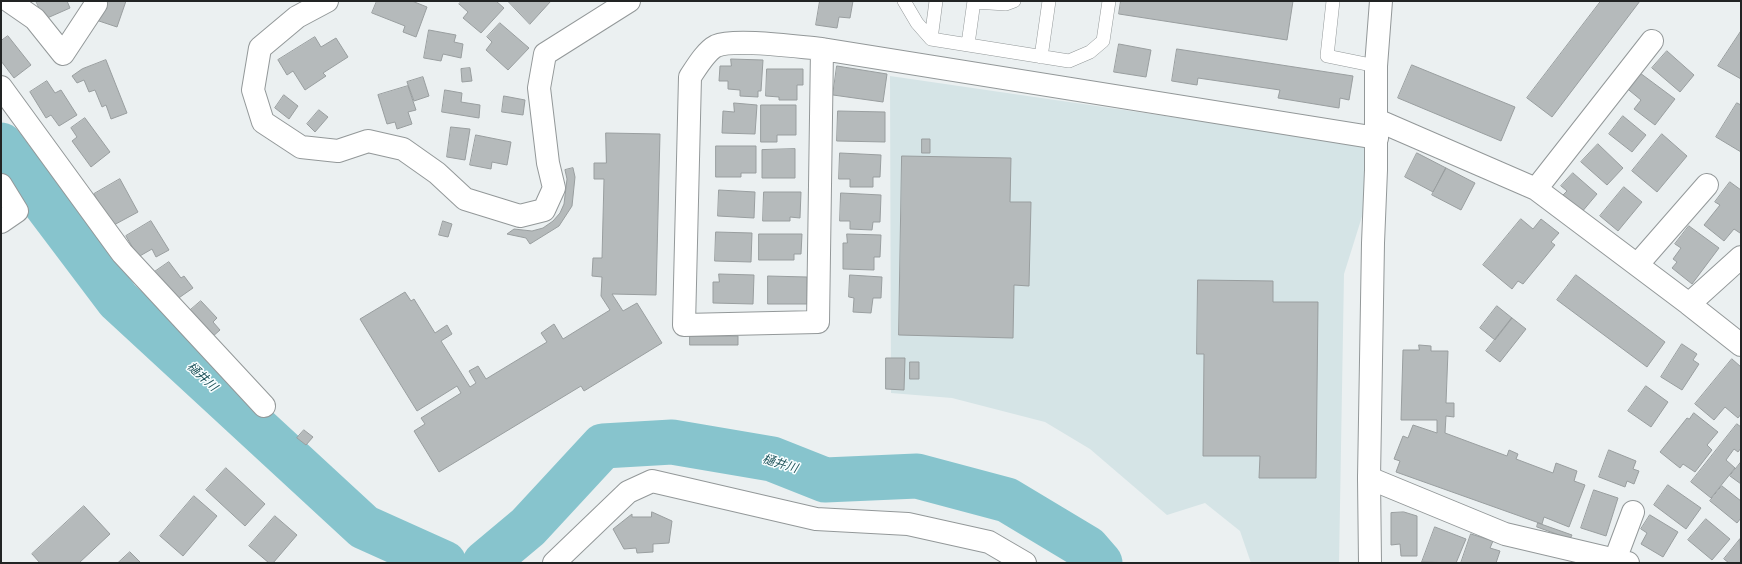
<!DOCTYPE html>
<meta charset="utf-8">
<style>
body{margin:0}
#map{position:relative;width:1742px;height:564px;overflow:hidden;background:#ebf0f1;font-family:Bitter,serif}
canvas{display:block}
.frame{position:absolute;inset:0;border:2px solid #222424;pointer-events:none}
</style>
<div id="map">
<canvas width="1742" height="564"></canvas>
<div class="frame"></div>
</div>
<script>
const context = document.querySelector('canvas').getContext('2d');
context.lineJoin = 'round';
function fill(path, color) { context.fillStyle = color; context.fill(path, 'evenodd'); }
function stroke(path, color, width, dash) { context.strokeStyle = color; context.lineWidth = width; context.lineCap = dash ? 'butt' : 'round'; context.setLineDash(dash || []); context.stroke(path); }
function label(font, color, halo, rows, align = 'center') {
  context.font = font + ' Bitter,"Noto Sans JP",serif'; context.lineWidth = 3; context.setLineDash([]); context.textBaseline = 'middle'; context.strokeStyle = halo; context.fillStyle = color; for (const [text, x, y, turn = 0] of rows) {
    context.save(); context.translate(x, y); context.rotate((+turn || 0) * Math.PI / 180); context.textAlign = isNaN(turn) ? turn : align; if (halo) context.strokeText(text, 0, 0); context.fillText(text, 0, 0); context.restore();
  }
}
fill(new Path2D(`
 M 890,76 L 1365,145 L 1365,207 L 1344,274 L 1339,563 L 1251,563 L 1240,531 L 1205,503 L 1167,515 L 1090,449 L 1045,422 L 952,398 L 891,393 Z`), '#d5e4e6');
stroke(new Path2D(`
 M 1,145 L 118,300 L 364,527 L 444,563
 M 485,563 L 528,527 L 603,446 L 672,442 L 772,459 L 825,480 L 917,476 L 1007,500 L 1087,548 L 1100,563`), '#87c4cd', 45);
const building = new Path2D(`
 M 36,1 L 67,1 L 70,8 L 45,19 Z
 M 103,1 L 126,1 L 117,27 L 96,20 Z
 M 377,1 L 412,1 L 427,7 L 416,37 L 403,32 L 405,26 L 372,13 Z
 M 462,1 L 496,1 L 504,8 L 481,33 L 463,18 L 468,12 L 459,4 Z
 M 508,1 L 551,1 L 530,24 Z
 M 820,1 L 853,1 L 850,18 L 839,17 L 837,28 L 816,25 Z
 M 1121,1 L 1293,1 L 1287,40 L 1119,14 Z
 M 1601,1 L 1640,1 L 1552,117 L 1527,98 Z
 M 500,23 L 529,48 L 508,70 L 486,50 L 492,42 L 487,37 Z
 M 429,30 L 456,35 L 454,42 L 463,44 L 461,58 L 443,54 L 441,61 L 424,58 Z
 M 1741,31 L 1741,79 L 1718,66 Z
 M 8,36 L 31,65 L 14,78 L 1,61 L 1,41 Z
 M 315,37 L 321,47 L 336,38 L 348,57 L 323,73 L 326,76 L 305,90 L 293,71 L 287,75 L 278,60 Z
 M 1119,44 L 1151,50 L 1146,77 L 1114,72 Z
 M 1177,49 L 1353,76 L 1349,100 L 1340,98 L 1339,108 L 1278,98 L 1280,90 L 1198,78 L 1197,85 L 1172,81 Z
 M 1667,51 L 1694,75 L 1680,92 L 1652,68 Z
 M 731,59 L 763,60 L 761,91 L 758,91 L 758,97 L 740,96 L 740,90 L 728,89 L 728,81 L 719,81 L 720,66 L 731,66 Z
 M 106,60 L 127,113 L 111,119 L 106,105 L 102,107 L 95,90 L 89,92 L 84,80 L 77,83 L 72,76 L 82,69 Z
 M 1412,65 L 1515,107 L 1501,141 L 1398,98 Z
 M 837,66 L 887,74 L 883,102 L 833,95 Z
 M 470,68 L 472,81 L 462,82 L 461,69 Z
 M 767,69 L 803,69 L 803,85 L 797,85 L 797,100 L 779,100 L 779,97 L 766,96 Z
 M 1636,70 L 1675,99 L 1655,125 L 1634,109 L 1641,100 L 1624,86 Z
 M 423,77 L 429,96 L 414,101 L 407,82 Z
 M 47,81 L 55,93 L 61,90 L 77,115 L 59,126 L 51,115 L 46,118 L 30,92 Z
 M 408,86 L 416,110 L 408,112 L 412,124 L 397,129 L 395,122 L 387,124 L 378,95 Z
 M 445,90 L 462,93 L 461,102 L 480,105 L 479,118 L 442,112 Z
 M 284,95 L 298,106 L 289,119 L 275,108 Z
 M 504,96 L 525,100 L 523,115 L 502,112 Z
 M 734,103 L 757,105 L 755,134 L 722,133 L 723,111 L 734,112 Z
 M 1737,103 L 1741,105 L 1741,152 L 1716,137 Z
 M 761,105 L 796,105 L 796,135 L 777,135 L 777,142 L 761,142 Z
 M 319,110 L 328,117 L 315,132 L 307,124 Z
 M 838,111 L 885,112 L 885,142 L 837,141 Z
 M 1623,116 L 1646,135 L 1632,152 L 1609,134 Z
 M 85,118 L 110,152 L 91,167 L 72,141 L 77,137 L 71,128 Z
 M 451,127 L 470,129 L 465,160 L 447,157 Z
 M 606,133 L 660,134 L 656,295 L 612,294 L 623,311 L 637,303 L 662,343 L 584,391 L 581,386 L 439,472 L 414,431 L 425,424 L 421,418 L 461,393 L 457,386 L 417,411 L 360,319 L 405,292 L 411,301 L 414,299 L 435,333 L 447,325 L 452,334 L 441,341 L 470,387 L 476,383 L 469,371 L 478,366 L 486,379 L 547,342 L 541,333 L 554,324 L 563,339 L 610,310 L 601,296 L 602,277 L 592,276 L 593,258 L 602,258 L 604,179 L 594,179 L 594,163 L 606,163 Z
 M 1662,134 L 1687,156 L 1657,192 L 1632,171 Z
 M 476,135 L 511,142 L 507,165 L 492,162 L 491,169 L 470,165 Z
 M 922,139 L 930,139 L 930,153 L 922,153 Z
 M 1598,144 L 1623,168 L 1607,185 L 1581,162 Z
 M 716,146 L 756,146 L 756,173 L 741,173 L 741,177 L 716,177 Z
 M 795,149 L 795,178 L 762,178 L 762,150 Z
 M 840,153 L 881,155 L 880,177 L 873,177 L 873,187 L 850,187 L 850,179 L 839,179 Z
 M 1417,153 L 1446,168 L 1433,192 L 1405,177 Z
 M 902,156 L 1011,158 L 1010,202 L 1031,202 L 1029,286 L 1014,285 L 1013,338 L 899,335 Z
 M 573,168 L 575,177 L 572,206 L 559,226 L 530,244 L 526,238 L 507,234 L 514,229 L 532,231 L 543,228 L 553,221 L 560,213 L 564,204 L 567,179 L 565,170 Z
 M 1446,168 L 1475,183 L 1461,210 L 1432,195 Z
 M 1573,173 L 1597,194 L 1581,213 L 1562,196 L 1567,191 L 1561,186 Z
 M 120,179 L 138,212 L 112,226 L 94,194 Z
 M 1730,182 L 1741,190 L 1741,232 L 1740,233 L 1734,229 L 1724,241 L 1704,225 L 1720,205 L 1715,202 Z
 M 1624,187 L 1642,202 L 1618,231 L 1600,216 Z
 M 719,190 L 755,192 L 754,218 L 718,216 Z
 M 764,192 L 801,192 L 800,218 L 790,217 L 790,221 L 763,221 Z
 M 841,193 L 881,195 L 880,222 L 873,222 L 872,230 L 850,229 L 850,221 L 840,221 Z
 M 1521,219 L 1533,229 L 1541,219 L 1559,233 L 1551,242 L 1555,245 L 1523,284 L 1518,281 L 1512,289 L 1483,265 Z
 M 151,221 L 169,250 L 156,257 L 152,249 L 138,257 L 126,236 Z
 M 443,221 L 452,224 L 448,237 L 439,235 Z
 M 1689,226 L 1719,248 L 1692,284 L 1672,268 L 1677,262 L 1673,259 L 1681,248 L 1675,244 Z
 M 716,232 L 752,233 L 751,262 L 715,261 Z
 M 759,234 L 802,234 L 801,254 L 794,254 L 794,260 L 759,260 Z
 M 847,234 L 881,235 L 880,257 L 874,257 L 874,270 L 843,269 L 843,243 L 847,243 Z
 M 169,262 L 181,278 L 184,276 L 193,288 L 173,302 L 153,273 Z
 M 719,274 L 754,275 L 753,304 L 713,303 L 713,282 L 719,282 Z
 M 850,275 L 882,277 L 881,298 L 873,298 L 871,313 L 853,312 L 854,298 L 849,297 Z
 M 1576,275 L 1665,342 L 1647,367 L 1557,300 Z
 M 768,276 L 807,277 L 807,304 L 768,304 Z
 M 1198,280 L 1273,281 L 1273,302 L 1318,302 L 1316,478 L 1259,478 L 1260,456 L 1203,456 L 1204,354 L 1197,354 Z
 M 201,301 L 217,318 L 213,322 L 220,330 L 211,338 L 187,313 Z
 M 1497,306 L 1512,318 L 1495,340 L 1480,328 Z
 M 1512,318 L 1526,329 L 1500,362 L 1486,351 Z
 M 690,336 L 738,336 L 738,345 L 690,345 Z
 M 1682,344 L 1697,354 L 1693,360 L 1699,364 L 1682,390 L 1661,377 Z
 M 1419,345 L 1431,346 L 1431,351 L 1448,351 L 1446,403 L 1454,403 L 1454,417 L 1446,416 L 1445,433 L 1507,456 L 1509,450 L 1518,454 L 1516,459 L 1553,473 L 1556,463 L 1577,471 L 1574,481 L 1585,485 L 1569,527 L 1544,517 L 1542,524 L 1396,472 L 1400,461 L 1394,459 L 1403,436 L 1408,438 L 1413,425 L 1437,433 L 1437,420 L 1401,420 L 1403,350 L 1419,350 Z
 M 886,358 L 905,358 L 904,390 L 886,389 Z
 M 1732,359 L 1741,367 L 1741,414 L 1738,418 L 1725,407 L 1714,420 L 1695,404 Z
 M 910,362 L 919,362 L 919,379 L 910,379 Z
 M 1646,386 L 1668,402 L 1651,427 L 1628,411 Z
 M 1694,413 L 1718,432 L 1707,445 L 1712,450 L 1695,472 L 1683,464 L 1680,468 L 1660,452 L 1687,418 L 1689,419 Z
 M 1737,424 L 1741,427 L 1741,448 L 1738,452 L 1734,449 L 1726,460 L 1735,468 L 1711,498 L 1691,482 Z
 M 304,430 L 313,437 L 306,445 L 297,438 Z
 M 1609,450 L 1636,461 L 1633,469 L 1639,471 L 1634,484 L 1627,481 L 1625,487 L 1599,477 Z
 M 1741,462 L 1741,484 L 1730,476 Z
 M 226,468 L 265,504 L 245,526 L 206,490 Z
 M 1668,485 L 1701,508 L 1686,529 L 1654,505 Z
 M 1722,486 L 1741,501 L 1741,518 L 1737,523 L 1710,501 Z
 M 1594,490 L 1618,498 L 1606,536 L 1581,528 Z
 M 194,496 L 217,516 L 183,556 L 160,536 Z
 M 84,506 L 110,534 L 79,563 L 40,563 L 32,554 Z
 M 652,512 L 672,521 L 669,543 L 653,544 L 653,552 L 637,553 L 636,548 L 624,549 L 613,529 L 632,514 L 632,517 L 651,517 Z
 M 1404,512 L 1417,516 L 1417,556 L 1401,556 L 1400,544 L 1391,545 L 1391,513 Z
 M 1650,515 L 1678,532 L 1663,557 L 1641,544 L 1647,533 L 1641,529 Z
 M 275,516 L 297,535 L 273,563 L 269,563 L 249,546 Z
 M 1706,519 L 1730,539 L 1712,560 L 1688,540 Z
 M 1538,523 L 1572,535 L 1570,539 L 1537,527 Z
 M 1435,527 L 1466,539 L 1456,563 L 1422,562 Z
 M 1471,534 L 1493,541 L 1490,548 L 1500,551 L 1496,563 L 1461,563 Z
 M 1740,539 L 1741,563 L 1729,563 L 1724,559 Z
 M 130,552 L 141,563 L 118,563 Z`);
fill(building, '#b5babb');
stroke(building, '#999e9f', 1);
const lane = new Path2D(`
 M 904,1 L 917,23 L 931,39 L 1069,61 L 1090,52 L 1103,41 L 1109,1
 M 1333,1 L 1327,56 L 1376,66
 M 974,2 L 1006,4 L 1014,1
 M 931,39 L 936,1
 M 968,44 L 974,1
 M 1041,57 L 1049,1`);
const street = new Path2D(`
 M 9,1 L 35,19 L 63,54 L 96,4 L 95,1
 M 327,1 L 297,17 L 260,48 L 253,90 L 263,122 L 301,147 L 338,151 L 368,141 L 403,149 L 437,173 L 465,199 L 520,216 L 544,210 L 554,188 L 548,163 L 539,88 L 545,54 L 629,1
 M 822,49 L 818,322 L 684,325 L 690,77 C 696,68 706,51 716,46 C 735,38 798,47 822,49 L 1377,138
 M 1,87 L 122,253 L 264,406
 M 1377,120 L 1536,189 L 1689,304 L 1741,345
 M 1,185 L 17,211 L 1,222
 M 1536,189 L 1652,41
 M 1637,265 L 1707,185
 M 1689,304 L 1741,257
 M 1369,478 L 1505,534 L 1628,563
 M 1615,560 L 1633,512
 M 554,563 L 628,492 L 652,481 L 816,519 L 908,524 L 989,542 L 1025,563`);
const secondary = new Path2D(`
 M 1370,563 L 1369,478 L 1373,243 L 1376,170 L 1376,66 L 1381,1`);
stroke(lane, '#939899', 14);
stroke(street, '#939899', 24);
stroke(secondary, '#939899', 24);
stroke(lane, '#fff', 13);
stroke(street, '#fff', 22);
stroke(secondary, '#fff', 22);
label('italic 12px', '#1d5259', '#f8feff', [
 ["樋井川",202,377,43],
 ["樋井川",780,464,17]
]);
</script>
